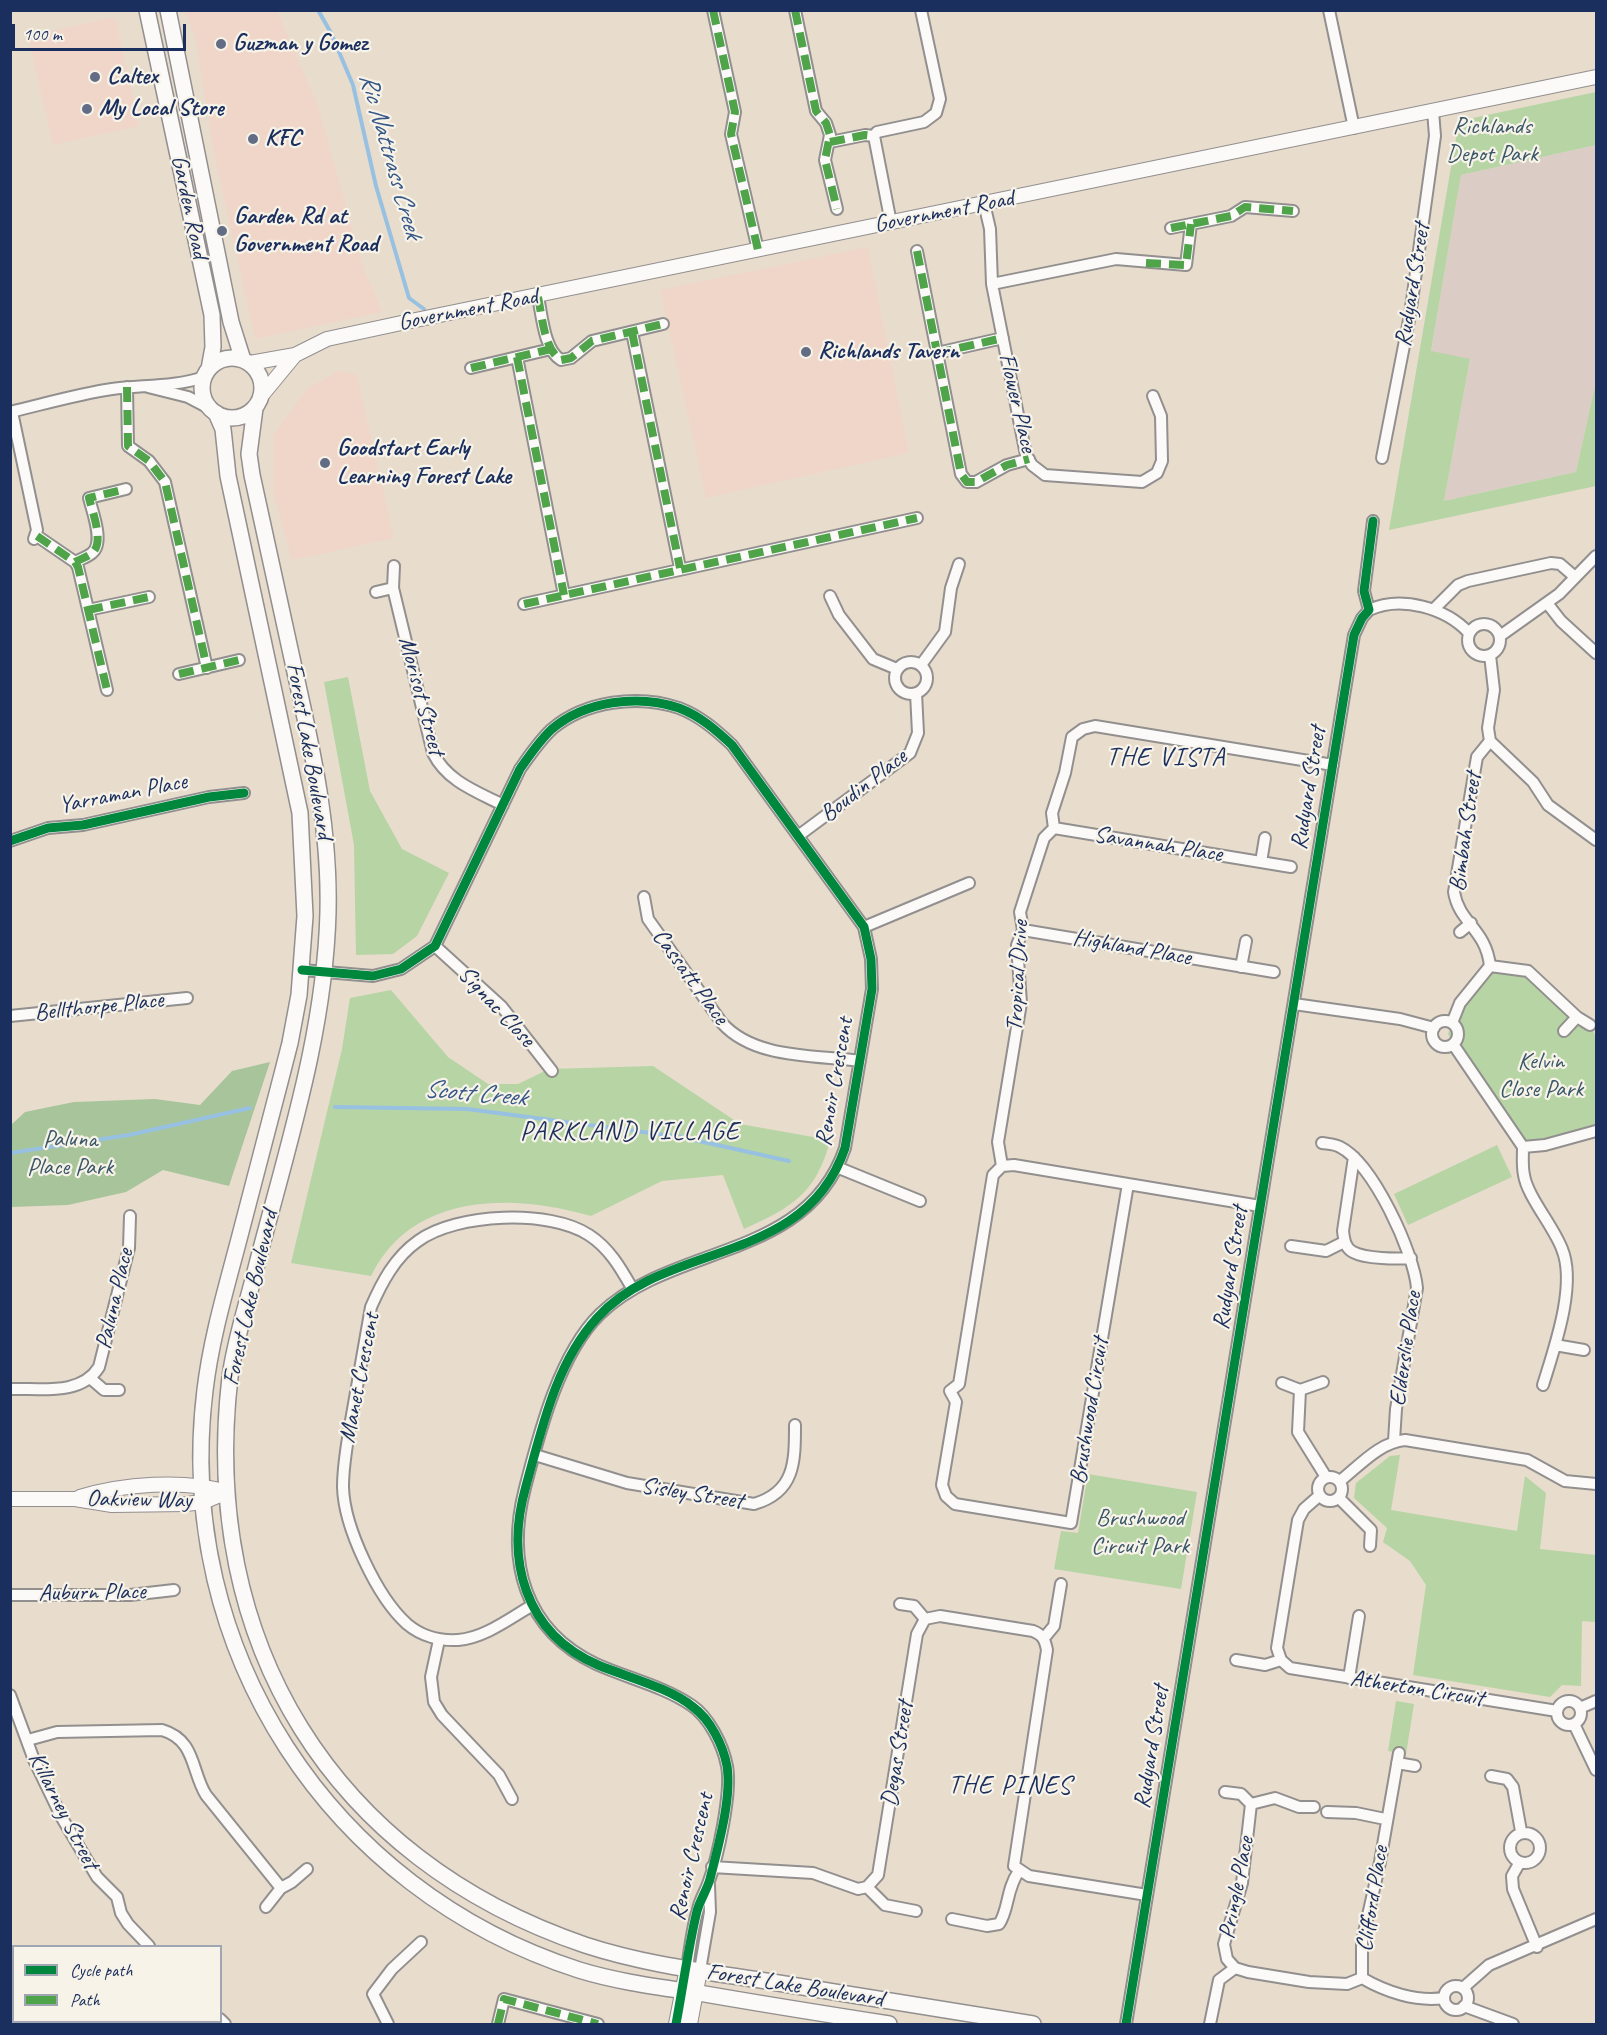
<!DOCTYPE html>
<style>
body{margin:0}
#map{position:relative;width:1607px;height:2035px;overflow:hidden;background:#e8dccd;font-family:Caveat,sans-serif}
canvas{display:block}
.frame{position:absolute;inset:0;border:12px solid #1b2f5e;pointer-events:none}
.legend{position:absolute;left:12px;top:1945px;width:210px;height:78px;box-sizing:border-box;background:#f7f3e8;border:2px solid #9fa5b1;margin:0;padding:8px 10px;list-style:none;font-size:18px;color:#1b2f5e}
.legend li{display:flex;align-items:center;gap:12px;height:30px}
.legend b{width:30px;border:2px solid #9fa5b1}
.scale{position:absolute;left:12px;top:24px;width:174px;height:27px;box-sizing:border-box;border:3px solid #1b2f5e;border-top:0;padding-left:8px;font-size:18px;line-height:21px;white-space:nowrap;color:#1b2f5e;-webkit-text-stroke:4px #f7f3e8;paint-order:stroke}
</style>
<div id="map">
<canvas width="1607" height="2035"></canvas>
<div class="frame"></div>
<ul class="legend">
<li><b style="height:8px;background:#00873e"></b>Cycle path</li>
<li><b style="height:8px;background:#4fa44a"></b>Path</li>
</ul>
<div class="scale">100 m</div>
</div>
<script>
const context = document.querySelector('canvas').getContext('2d');
context.lineJoin = 'round';
function fill(path, color) { context.fillStyle = color; context.fill(path, 'evenodd'); }
function stroke(path, color, width, dash) { context.strokeStyle = color; context.lineWidth = width; context.lineCap = dash ? 'butt' : 'round'; context.setLineDash(dash || []); context.stroke(path); }
function label(font, color, halo, rows, align = 'center') {
  context.font = font + ' Caveat,sans-serif'; context.lineWidth = 4.5; context.setLineDash([]); context.textBaseline = 'middle'; context.strokeStyle = halo; context.fillStyle = color; for (const [text, x, y, turn = 0] of rows) {
    context.save(); context.translate(x, y); context.rotate((+turn || 0) * Math.PI / 180); context.textAlign = isNaN(turn) ? turn : align; if (halo) context.strokeText(text, 0, 0); context.fillText(text, 0, 0); context.restore();
  }
}
fill(new Path2D(`
 M 199,10 L 277,11 L 318,106 L 363,267 L 382,312 L 255,339 L 213,148 L 195,37 L 185,13 Z
 M 115,17 L 139,126 L 53,145 L 28,36 Z
 M 868,247 L 909,453 L 706,498 L 660,290 Z
 M 338,371 L 357,375 L 394,538 L 292,560 L 273,492 L 273,435 L 307,389 Z`), '#f0d6c9');
fill(new Path2D(`
 M 1596,145 L 1596,381 L 1576,472 L 1444,501 L 1470,360 L 1431,352 L 1461,175 Z`), '#dbccc5');
fill(new Path2D(`
 M 1596,92 L 1596,145 L 1461,175 L 1431,351 L 1470,359 L 1444,501 L 1576,472 L 1596,381 L 1596,486 L 1389,530 L 1457,132 L 1473,118 Z
 M 348,677 L 370,791 L 402,849 L 449,873 L 417,936 L 393,954 L 356,955 L 354,845 L 324,682 Z
 M 1490,966 L 1521,968 L 1590,1025 L 1596,1037 L 1596,1131 L 1523,1147 L 1453,1044 L 1448,1034 L 1452,1023 Z
 M 391,990 L 448,1057 L 488,1084 L 518,1084 L 549,1069 L 653,1066 L 740,1124 L 830,1140 C 817,1193 791,1208 744,1229 L 723,1175 L 662,1181 L 591,1216 C 512,1193 412,1192 371,1276 L 291,1263 L 342,1049 L 350,998 Z
 M 1497,1145 L 1512,1177 L 1408,1225 L 1394,1194 Z
 M 1400,1455 L 1391,1510 L 1517,1531 L 1525,1476 L 1546,1493 L 1540,1549 L 1596,1555 L 1596,1622 L 1582,1621 L 1581,1686 L 1562,1685 L 1550,1697 L 1413,1675 L 1426,1585 L 1410,1561 L 1383,1542 L 1387,1528 L 1354,1498 L 1356,1483 L 1390,1456 Z
 M 1088,1474 L 1197,1492 L 1181,1589 L 1054,1569 L 1061,1531 L 1078,1533 Z
 M 1396,1701 L 1414,1704 L 1406,1754 L 1388,1751 Z`), '#b6d4a4');
fill(new Path2D(`
 M 270,1062 L 229,1186 L 163,1170 L 126,1192 L 68,1205 L 11,1207 L 11,1125 L 25,1112 L 74,1102 L 155,1099 L 200,1105 L 232,1071 Z`), '#a7c49a');
stroke(new Path2D(`
 M 318,10 L 331,33 L 353,85 L 376,186 L 409,298 L 424,309
 M 335,1107 L 467,1109 L 681,1137 L 789,1161
 M 10,1153 L 129,1135 L 250,1108`), '#98c1e1', 4);
const minor = new Path2D(`
 M 713,10 L 735,112 L 731,134 L 758,250
 M 795,10 L 816,111 L 826,123 L 830,135 L 825,160 L 837,209
 M 1329,10 L 1354,128
 M 830,142 L 865,135 L 874,136
 M 984,203 L 990,229 L 992,284 L 1026,455 L 1032,465 L 1045,475 L 1142,482 L 1157,473 L 1162,461 L 1161,416 L 1153,396
 M 891,223 L 874,136 L 877,132 L 924,122 L 936,113 L 940,99 L 921,10
 M 1171,228 L 1231,216 L 1245,207 L 1293,211
 M 917,251 L 961,474 L 967,482 L 976,482 L 1007,465 L 1029,459
 M 992,284 L 1116,259 L 1186,265 L 1191,224
 M 538,297 C 542,315 544,350 561,360 L 571,358 L 592,341 L 663,324
 M 632,332 L 680,568
 M 937,353 L 1003,338
 M 517,357 L 564,595
 M 471,368 L 551,349
 M 127,387 L 128,446 L 149,461 L 165,482 L 207,668
 M 148,387 L 188,397 L 209,408
 M 10,412 C 44,404 78,394 112,389 C 142,385 175,387 204,377
 M 12,412 L 37,530 L 34,539
 M 1382,458 L 1410,315 L 1435,136 L 1433,111
 M 37,536 L 75,562 L 78,567 L 107,690
 M 75,562 C 80,559 88,557 92,553 C 105,543 92,511 89,498 L 126,489
 M 393,588 L 433,753 C 447,781 475,791 503,805
 M 376,592 L 393,588 L 394,566
 M 830,596 L 839,615 L 873,659 L 897,669
 M 1547,603 L 1561,621 L 1596,653
 M 524,604 L 917,518
 M 1434,609 L 1458,585 L 1468,581 L 1551,563 L 1560,564 L 1575,577
 M 88,610 L 149,597
 M 1369,610 C 1401,595 1446,608 1469,633
 M1468 640a16 16 0 1 1 32 0a16 16 0 1 1-32 0Z
 M 1500,636 L 1559,594 L 1596,556
 M 1490,655 L 1494,690 L 1488,728 L 1490,741 L 1533,782 L 1548,805 L 1596,840
 M895 678a16 16 0 1 1 32 0a16 16 0 1 1-32 0Z
 M 921,665 L 945,632 L 951,588 L 959,564
 M 179,674 L 239,660
 M 1054,828 L 1291,867
 M 798,836 L 910,753 L 918,733 L 916,693
 M 10,841 L 48,828 L 83,825 L 209,797 L 244,793
 M 1261,862 L 1265,838
 M 644,897 L 648,919 L 722,1023 C 754,1059 815,1055 860,1061
 M 864,927 L 969,883
 M 1023,930 L 1274,972
 M 1460,932 L 1471,923
 M 435,946 L 502,1007 L 552,1071
 M 1490,966 L 1528,971 L 1577,1017 L 1590,1025
 M 1241,967 L 1246,941
 M 302,970 L 373,976 L 401,969 L 435,946 L 520,769 C 530,755 539,741 552,729 C 585,701 638,694 679,708 C 700,716 716,730 732,745 L 864,927 L 871,959 L 872,989 L 845,1148 C 807,1261 673,1243 600,1314 C 559,1354 539,1434 525,1488 C 506,1561 524,1630 596,1664 C 627,1678 663,1686 691,1705 C 709,1717 723,1745 727,1766 C 732,1792 718,1857 708,1884 C 705,1892 700,1900 698,1909 C 692,1928 690,1949 687,1968
 M 1294,1004 L 1400,1019 L 1434,1028
 M 10,1016 L 187,998
 M1432 1034a13 13 0 1 1 26 0a13 13 0 1 1-26 0Z
 M 1452,1023 L 1460,1003 L 1490,966 C 1486,929 1459,923 1454,892 L 1477,757 L 1490,741
 M 1564,1031 L 1577,1017
 M 1453,1044 L 1523,1147
 M 1322,1143 C 1328,1144 1335,1144 1340,1147 C 1373,1163 1414,1253 1417,1288 L 1396,1409 L 1394,1441
 M 1523,1147 C 1523,1156 1522,1166 1524,1175 C 1527,1196 1554,1227 1562,1249 C 1577,1285 1554,1349 1543,1385
 M 1523,1147 L 1545,1145 L 1596,1131
 M 1354,1157 L 1343,1231 C 1344,1239 1345,1248 1353,1252 C 1366,1259 1397,1259 1411,1258
 M 1002,1166 L 998,1142 L 1021,1003 L 1017,945 L 1023,930 L 1020,912 L 1044,838 L 1054,828 L 1052,813 L 1065,773 L 1072,737 L 1083,729 L 1095,726 L 1333,765
 M 839,1168 L 920,1201
 M 1128,1184 L 1071,1523 L 955,1504 L 946,1496 L 942,1485 L 956,1402 L 950,1391 L 959,1384 L 993,1175 L 1002,1166 L 1014,1165 L 1260,1206
 M 1291,1246 L 1326,1251 L 1344,1242
 M 1555,1345 L 1584,1350
 M 90,1378 L 104,1390 L 119,1390
 M 1282,1383 L 1300,1390 L 1323,1382
 M 10,1389 C 41,1388 81,1396 99,1367 L 129,1248 L 130,1216
 M 1300,1390 L 1298,1432 L 1326,1477
 M 535,1455 L 627,1483 L 754,1504 C 795,1492 795,1462 795,1425
 M1318 1489a12 12 0 1 1 24 0a12 12 0 1 1-24 0Z
 M 1340,1481 C 1359,1466 1380,1442 1405,1440 L 1527,1460 L 1565,1481 L 1596,1484
 M 1320,1495 L 1304,1509 L 1298,1520 L 1277,1648 L 1281,1660 L 1290,1668 L 1557,1711
 M 1339,1498 L 1371,1530 L 1370,1546
 M 10,1595 L 130,1595 L 174,1590
 M 900,1604 L 914,1606 L 925,1619
 M 531,1606 C 509,1619 484,1638 458,1640 C 440,1641 421,1636 407,1624 C 377,1597 344,1527 343,1487 C 343,1462 348,1438 352,1415 C 358,1379 365,1343 371,1307 C 382,1282 395,1257 418,1241 C 456,1213 550,1209 589,1235 C 609,1248 620,1267 632,1288
 M 1044,1638 L 1054,1626 L 1061,1584
 M 439,1640 L 431,1677 L 434,1702 L 442,1715 L 499,1775 L 512,1799
 M 1236,1660 L 1265,1665 L 1281,1660
 M 1349,1678 L 1359,1616
 M 10,1695 L 34,1760 L 62,1818 L 97,1877 L 117,1897 L 121,1913 L 128,1924 L 149,1946
 M1557 1713a12 12 0 1 1 24 0a12 12 0 1 1-24 0Z
 M 1580,1708 L 1596,1701
 M 1574,1724 L 1596,1770
 M 28,1740 L 57,1732 L 162,1730 C 196,1740 191,1771 206,1795 L 281,1888
 M 1397,1763 L 1415,1766
 M 1491,1776 L 1507,1779 L 1513,1787 L 1521,1831
 M 1225,1792 L 1241,1794 L 1251,1804 L 1275,1798 L 1299,1807 L 1314,1807
 M 1251,1804 L 1242,1883 L 1224,1944 L 1227,1959 L 1235,1968 L 1248,1972 L 1309,1982 L 1347,1984 L 1362,1978 C 1386,1992 1416,2002 1444,1998
 M 1327,1812 L 1356,1813 L 1385,1819
 M1510 1848a15 15 0 1 1 30 0a15 15 0 1 1-30 0Z
 M 1520,1862 L 1512,1876 L 1513,1889 L 1537,1947
 M 712,1867 L 813,1873 L 858,1889 L 867,1887 L 878,1875 L 917,1634 L 925,1619 L 940,1616 L 1033,1631 C 1043,1635 1045,1640 1047,1650 L 1014,1866 L 1029,1876 L 1147,1895
 M 867,1887 L 885,1905 L 916,1911
 M 266,1907 L 281,1888 L 292,1882 L 307,1869
 M 952,1919 L 987,1926 L 999,1924 C 1009,1910 1006,1889 1019,1871
 M 700,1970 L 710,1912 L 709,1885
 M 1362,1978 L 1362,1942 L 1380,1862 L 1399,1753
 M1444 1998a12 12 0 1 1 24 0a12 12 0 1 1-24 0Z
 M 1463,1988 L 1489,1965 L 1596,1919
 M 1464,2006 L 1513,2024
 M 220,2019 L 225,2024
 M 388,2024 L 373,1994 L 392,1969 L 421,1942
 M 498,2024 L 504,1999 L 598,2024
 M 1126,2024 L 1354,635 L 1362,618 L 1369,610 L 1364,591 L 1373,521
 M 1210,2024 L 1219,1980 L 1235,1968`);
const tertiary = new Path2D(`
 M 250,363 L 295,355 L 327,339 L 406,322 L 1596,77
 M 262,395 L 295,355
 M 80,1497 C 122,1484 184,1479 227,1492
 M 10,1499 L 75,1499 L 112,1505 L 186,1504 L 203,1502 L 227,1492
 M 676,2024 L 687,1968
 M 690,2024 L 700,1970`);
const secondary = new Path2D(`
 M 147,10 L 212,315 L 213,347 L 209,369
 M 168,10 L 231,322 L 243,360
 M202 388a30 30 0 1 1 60 0a30 30 0 1 1-60 0Z
 M 255,408 L 249,454 L 252,475 C 266,541 281,606 295,672 C 313,752 330,830 328,912 C 325,1033 287,1148 257,1264 C 248,1301 235,1339 230,1377 C 199,1642 332,1859 585,1945 C 646,1965 709,1972 772,1982 C 859,1996 946,2010 1033,2024
 M 216,413 L 223,429 L 228,476 L 300,813 L 305,916 L 299,995 L 290,1043 C 273,1110 255,1177 238,1243 C 225,1292 211,1340 205,1390 C 173,1650 330,1890 579,1970 C 618,1982 659,1987 699,1993 C 762,2004 825,2014 889,2024`);
stroke(minor, '#928f8f', 14);
stroke(tertiary, '#928f8f', 16);
stroke(secondary, '#928f8f', 18);
stroke(minor, '#fcfaf8', 10);
stroke(tertiary, '#fcfaf8', 14);
stroke(secondary, '#fcfaf8', 15);
stroke(new Path2D(`
 M 713,10 L 735,112 L 731,134 L 758,250
 M 795,10 L 816,111 L 826,123 L 830,135 L 825,160 L 837,209
 M 830,142 L 865,135 L 874,136
 M 1171,228 L 1231,216 L 1245,207 L 1293,211
 M 917,251 L 961,474 L 967,482 L 976,482 L 1007,465 L 1029,459
 M 1146,263 L 1186,265 L 1191,224
 M 538,297 C 542,315 544,350 561,360 L 571,358 L 592,341 L 663,324
 M 632,332 L 680,568
 M 937,353 L 1003,338
 M 517,357 L 564,595
 M 471,368 L 551,349
 M 127,387 L 128,446 L 149,461 L 165,482 L 207,668
 M 37,536 L 75,562 L 78,567 L 107,690
 M 75,562 C 80,559 88,557 92,553 C 105,543 92,511 89,498 L 126,489
 M 524,604 L 917,518
 M 88,610 L 149,597
 M 179,674 L 239,660
 M 498,2024 L 504,1999 L 598,2024`), '#4fa44a', 8, [15, 8]);
stroke(new Path2D(`
 M 10,841 L 48,828 L 83,825 L 209,797 L 244,793
 M 302,970 L 373,976 L 401,969 L 435,946 L 520,769 C 530,755 539,741 552,729 C 585,701 638,694 679,708 C 700,716 716,730 732,745 L 864,927 L 871,959 L 872,989 L 845,1148 C 805,1267 667,1240 597,1318 C 556,1363 542,1428 526,1486 C 505,1559 524,1633 598,1665 C 627,1677 670,1688 693,1707 C 710,1719 723,1745 727,1766 C 732,1798 718,1847 710,1879 C 707,1890 700,1900 697,1911 C 688,1948 683,1987 676,2024
 M 1126,2024 L 1354,635 L 1362,618 L 1369,610 L 1364,591 L 1373,521`), '#00873e', 9);
for (const [x, y, r, color] of [
 [221,44,6,"#636c85"],
 [95,77,6,"#636c85"],
 [87,109,6,"#636c85"],
 [253,139,6,"#636c85"],
 [222,231,6,"#636c85"],
 [806,352,6,"#636c85"],
 [325,463,6,"#636c85"]
]) { const dot = new Path2D(); dot.arc(x, y, r, 0, 2 * Math.PI); context.fillStyle = color; context.fill(dot); stroke(dot, '#f7f3e8', 2); }
label('bold 24px', '#1b2f5e', '#f7f3e8', [
 ["Guzman y Gomez",233,44],
 ["Caltex",107,77],
 ["My Local Store",99,109],
 ["KFC",265,139],
 ["Garden Rd at",234,217],
 ["Government Road",234,245],
 ["Richlands Tavern",818,352],
 ["Goodstart Early",337,449],
 ["Learning Forest Lake",337,477]
], 'left');
label('24px', '#385667', '#f7f3e8', [
 ["Richlands",1492,127],
 ["Depot Park",1492,155],
 ["Kelvin",1541,1062],
 ["Close Park",1541,1090],
 ["Paluna",70,1140],
 ["Place Park",70,1168],
 ["Brushwood",1140,1519],
 ["Circuit Park",1140,1547]
]);
label('24px', '#1b2f5e', '#f7f3e8', [
 ["Garden Road",189,207,78],
 ["Government Road",944,212,-11],
 ["Rudyard Street",1413,285,-81],
 ["Government Road",468,310,-11],
 ["Flower Place",1017,403,77],
 ["Morisot Street",421,696,75],
 ["Forest Lake Boulevard",309,751,80],
 ["Boudin Place",864,786,-38],
 ["Rudyard Street",1309,788,-81],
 ["Yarraman Place",123,794,-11],
 ["Bimbah Street",1466,832,-82],
 ["Savannah Place",1158,845,9],
 ["Highland Place",1132,948,10],
 ["Tropical Drive",1018,976,-87],
 ["Cassatt Place",690,977,54],
 ["Bellthorpe Place",99,1007,-6],
 ["Signac Close",496,1007,47],
 ["Renoir Crescent",835,1082,-80],
 ["Rudyard Street",1231,1268,-81],
 ["Forest Lake Boulevard",251,1298,-77],
 ["Paluna Place",115,1299,-77],
 ["Elderslie Place",1406,1349,-82],
 ["Manet Crescent",360,1378,-79],
 ["Brushwood Circuit",1090,1411,-81],
 ["Sisley Street",692,1494,9],
 ["Oakview Way",139,1500,1],
 ["Auburn Place",92,1593,-1],
 ["Atherton Circuit",1417,1689,9],
 ["Rudyard Street",1152,1747,-81],
 ["Degas Street",898,1754,-81],
 ["Killarney Street",63,1811,63],
 ["Renoir Crescent",692,1857,-77],
 ["Pringle Place",1237,1888,-79],
 ["Clifford Place",1373,1899,-81],
 ["Forest Lake Boulevard",795,1986,9]
]);
label('italic 26px', '#365888', '#f7f3e8', [
 ["Ric Nattrass Creek",390,156,74],
 ["Scott Creek",475,1094,5]
]);
context.letterSpacing = '1.5px';
label('26px', '#1b2f5e', '#f7f3e8', [
 ["THE VISTA",1166,758],
 ["PARKLAND VILLAGE",630,1132],
 ["THE PINES",1010,1786]
]);
context.letterSpacing = '0px';
</script>
